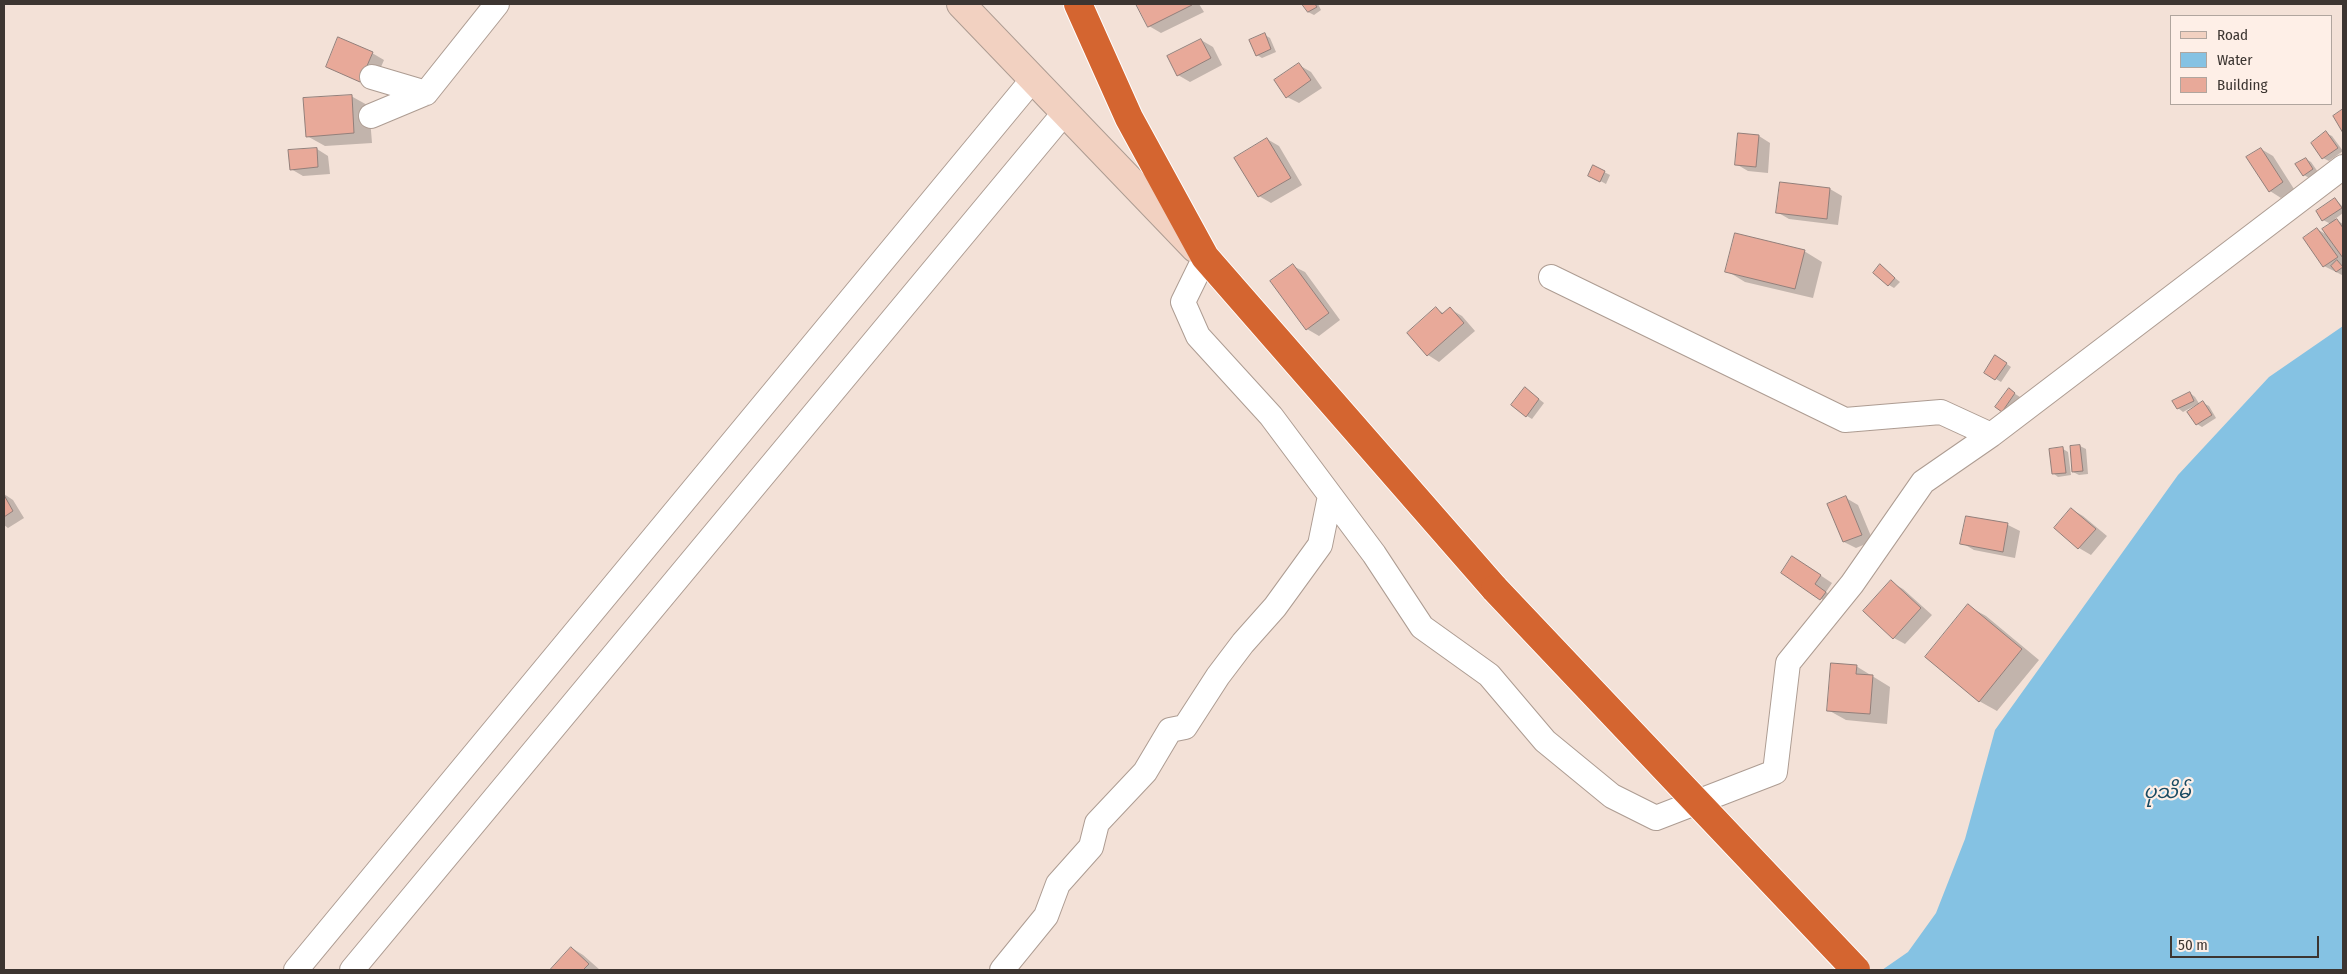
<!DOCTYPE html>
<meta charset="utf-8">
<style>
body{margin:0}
#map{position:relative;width:2347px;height:974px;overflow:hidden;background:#f3e1d7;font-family:"Fira Sans Condensed",sans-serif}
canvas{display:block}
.frame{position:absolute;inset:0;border:5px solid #3c3531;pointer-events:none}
.legend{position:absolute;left:2170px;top:15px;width:162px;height:90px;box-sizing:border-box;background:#feefe7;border:1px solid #b0a59e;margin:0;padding:6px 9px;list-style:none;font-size:15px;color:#3c3531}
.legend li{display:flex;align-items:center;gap:10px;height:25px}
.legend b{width:25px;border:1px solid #b0a59e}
.scale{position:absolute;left:2170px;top:936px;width:149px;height:22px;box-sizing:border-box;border:2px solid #3c3531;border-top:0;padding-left:6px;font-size:15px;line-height:18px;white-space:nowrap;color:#3c3531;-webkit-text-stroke:4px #feefe7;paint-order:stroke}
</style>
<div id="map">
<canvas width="2347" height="974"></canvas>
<div class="frame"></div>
<ul class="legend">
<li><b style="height:6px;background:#f2d1c1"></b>Road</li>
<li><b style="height:14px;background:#85c2e3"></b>Water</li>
<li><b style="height:14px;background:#e8a999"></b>Building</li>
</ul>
<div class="scale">50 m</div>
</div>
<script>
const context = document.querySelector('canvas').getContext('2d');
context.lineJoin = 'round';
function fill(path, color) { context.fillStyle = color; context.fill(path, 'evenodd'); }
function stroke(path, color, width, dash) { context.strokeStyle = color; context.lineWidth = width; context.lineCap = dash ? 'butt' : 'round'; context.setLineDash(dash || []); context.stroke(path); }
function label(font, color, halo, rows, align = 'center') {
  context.font = font + ' "Fira Sans Condensed","Noto Sans Myanmar",sans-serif'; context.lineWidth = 4.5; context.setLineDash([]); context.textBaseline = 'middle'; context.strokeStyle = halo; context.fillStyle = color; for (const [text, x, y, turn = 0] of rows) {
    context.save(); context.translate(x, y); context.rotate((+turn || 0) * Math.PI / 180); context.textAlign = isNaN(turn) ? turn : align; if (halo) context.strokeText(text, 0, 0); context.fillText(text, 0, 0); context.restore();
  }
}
fill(new Path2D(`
 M 2343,326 L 2343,970 L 1882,970 L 1908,952 L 1936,913 L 1965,839 L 1995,730 L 2178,475 L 2269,377 Z`), '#85c2e3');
fill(new Path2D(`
 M 1137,4 L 1199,4 L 1204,12 L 1161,33 L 1149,26 Z
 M 1304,4 L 1318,4 L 1321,10 L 1314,15 L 1308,12 Z
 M 1265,35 L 1270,38 L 1276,52 L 1262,58 L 1257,55 Z
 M 1201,40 L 1213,47 L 1222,65 L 1190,82 L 1178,75 Z
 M 372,53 L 384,60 L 372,88 L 327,66 Z
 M 1299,65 L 1311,72 L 1322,88 L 1299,103 L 1287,97 Z
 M 351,96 L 369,106 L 372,143 L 325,146 L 307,136 Z
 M 2326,133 L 2332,136 L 2343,151 L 2329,161 L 2323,158 L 2312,143 Z
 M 1759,136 L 1770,143 L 1768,173 L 1748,171 L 1736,164 Z
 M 1267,139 L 1279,146 L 1302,185 L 1271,203 L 1259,196 Z
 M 317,149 L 328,156 L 330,174 L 303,176 L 291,169 Z
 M 2261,149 L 2273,156 L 2294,189 L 2281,198 L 2270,191 Z
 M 2306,159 L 2311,162 L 2318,172 L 2309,178 L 2304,175 Z
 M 1594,167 L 1610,175 L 1606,184 L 1595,178 Z
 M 1781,183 L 1830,189 L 1842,196 L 1838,225 L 1789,219 L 1777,212 Z
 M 2335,199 L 2343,207 L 2343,213 L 2335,219 L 2343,224 L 2342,275 L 2324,266 L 2305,238 L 2317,229 L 2329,236 L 2331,224 L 2323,220 Z
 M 1804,251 L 1822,262 L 1813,298 L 1745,282 L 1727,271 Z
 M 1293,266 L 1305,272 L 1340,320 L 1319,336 L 1307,329 L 1272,281 Z
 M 1880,266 L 1900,282 L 1894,288 L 1889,285 Z
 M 1436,309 L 1445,314 L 1450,309 L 1462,316 L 1475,331 L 1439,362 L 1428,355 Z
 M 2001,360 L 2011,367 L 2001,382 L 1986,373 Z
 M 2009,390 L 2020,397 L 2008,414 L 2002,411 Z
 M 1530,392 L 1544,403 L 1532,419 L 1527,416 Z
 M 2190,393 L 2195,397 L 2200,405 L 2203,403 L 2209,406 L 2216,418 L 2202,427 L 2197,424 L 2198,404 L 2183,412 L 2178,408 Z
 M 2080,446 L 2086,449 L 2088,474 L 2079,475 L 2073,472 Z
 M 2063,449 L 2068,452 L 2071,475 L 2058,477 L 2053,473 Z
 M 4,494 L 13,500 L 24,518 L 8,528 L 4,525 Z
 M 1846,498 L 1858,505 L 1873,541 L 1856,548 L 1844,542 L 1829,505 Z
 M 2071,509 L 2083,516 L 2107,536 L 2091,555 L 2079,548 L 2056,528 Z
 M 1967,517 L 2008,525 L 2020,531 L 2015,558 L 1974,550 L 1962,543 Z
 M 1793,557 L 1832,583 L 1826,592 L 1837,600 L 1832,606 L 1782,573 Z
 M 1891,582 L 1903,589 L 1932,615 L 1905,644 L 1894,638 Z
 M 1968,606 L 1986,616 L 2039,660 L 1997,711 L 1979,701 Z
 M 1856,666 L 1890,687 L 1887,724 L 1846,720 L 1828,710 Z
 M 572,948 L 583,955 L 600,970 L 552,970 Z`), '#0003');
const building = new Path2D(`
 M 1136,4 L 1192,4 L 1192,5 L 1148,27 Z
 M 1302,4 L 1315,4 L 1317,7 L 1308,12 Z
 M 1265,33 L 1271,49 L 1256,56 L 1249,40 Z
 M 338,37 L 373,52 L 360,82 L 326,67 Z
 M 1201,39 L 1211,58 L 1177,76 L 1167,56 Z
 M 1299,63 L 1311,80 L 1286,98 L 1274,80 Z
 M 352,95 L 354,133 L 306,137 L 303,98 Z
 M 2343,109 L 2343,133 L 2333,116 Z
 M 2326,131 L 2338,148 L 2322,159 L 2311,143 Z
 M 1738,133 L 1759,135 L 1756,167 L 1735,165 Z
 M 1267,138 L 1291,178 L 1258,197 L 1234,158 Z
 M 317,148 L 318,167 L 290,170 L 288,150 Z
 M 2261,148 L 2283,182 L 2269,192 L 2246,157 Z
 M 2306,158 L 2313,169 L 2303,176 L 2295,164 Z
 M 1593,165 L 1605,171 L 1600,182 L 1588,176 Z
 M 1780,182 L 1830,188 L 1827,219 L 1776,213 Z
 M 2335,198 L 2342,208 L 2322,221 L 2316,211 Z
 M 2337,219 L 2343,228 L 2343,258 L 2322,229 Z
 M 2317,228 L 2338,257 L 2323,267 L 2303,238 Z
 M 1735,233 L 1805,250 L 1795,289 L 1725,272 Z
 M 2337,260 L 2343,267 L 2336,272 L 2331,266 Z
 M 1293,264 L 1329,313 L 1306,330 L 1270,281 Z
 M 1880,264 L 1895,278 L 1888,286 L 1873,273 Z
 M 1436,307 L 1442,314 L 1450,307 L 1464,323 L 1427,356 L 1407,333 Z
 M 1995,355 L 2007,363 L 1995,380 L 1984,373 Z
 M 1525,387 L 1539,399 L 1526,417 L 1511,405 Z
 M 2009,388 L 2015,393 L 2002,412 L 1995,407 Z
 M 2190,392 L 2194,401 L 2177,409 L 2172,401 Z
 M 2203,401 L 2212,415 L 2196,425 L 2187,412 Z
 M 2080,445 L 2083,471 L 2072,472 L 2070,446 Z
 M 2063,447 L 2066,473 L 2052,474 L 2049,449 Z
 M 4,495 L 13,511 L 4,517 Z
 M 1846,496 L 1862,535 L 1843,542 L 1827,504 Z
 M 2071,508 L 2096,529 L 2078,549 L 2054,528 Z
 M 1966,516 L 2008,523 L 2003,552 L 1960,544 Z
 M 1792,556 L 1821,575 L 1815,584 L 1826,592 L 1820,600 L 1781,573 Z
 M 1891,580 L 1921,608 L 1893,639 L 1863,611 Z
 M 1968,604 L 2022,649 L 1979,702 L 1925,657 Z
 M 1831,663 L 1857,665 L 1856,674 L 1873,675 L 1870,714 L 1827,711 Z
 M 571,947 L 589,964 L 583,970 L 550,970 Z`);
fill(building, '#e8a999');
stroke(building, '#927f7a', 1);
const street = new Path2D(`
 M 372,77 L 426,93 L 497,4
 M 371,116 L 426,93
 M 1205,257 L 1183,302 L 1198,336 L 1271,416 L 1374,554 L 1422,627 L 1489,675 L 1545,741 L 1612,796 L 1656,818 L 1775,772 L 1788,663 L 1852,584 L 1923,482 L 1991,435 L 1941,412 L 1845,420 L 1551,277
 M 1991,435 L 2343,167
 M 296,970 L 1033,79
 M 352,970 L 1065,112
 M 1002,970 L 1046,916 L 1058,884 L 1091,847 L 1097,823 L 1145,772 L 1170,730 L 1185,727 L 1218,676 L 1243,643 L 1275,607 L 1320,545 L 1330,496`);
const secondary = new Path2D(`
 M 961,4 L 1195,248`);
const highway = new Path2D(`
 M 1078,4 L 1129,118 L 1205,257 L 1495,589`);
stroke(street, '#ad9c92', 26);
stroke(secondary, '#ad9c92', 30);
stroke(highway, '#fff', 30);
stroke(street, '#fff', 24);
stroke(secondary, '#f2d1c1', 28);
stroke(highway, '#d46530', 28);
const highwayBridge = new Path2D(`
 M 1495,589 L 1856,970`);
stroke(highwayBridge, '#fff', 30, []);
stroke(highwayBridge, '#d46530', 28);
label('italic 19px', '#194a62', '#feefe7', [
 ["ပုသိမ်",2167,793]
]);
</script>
